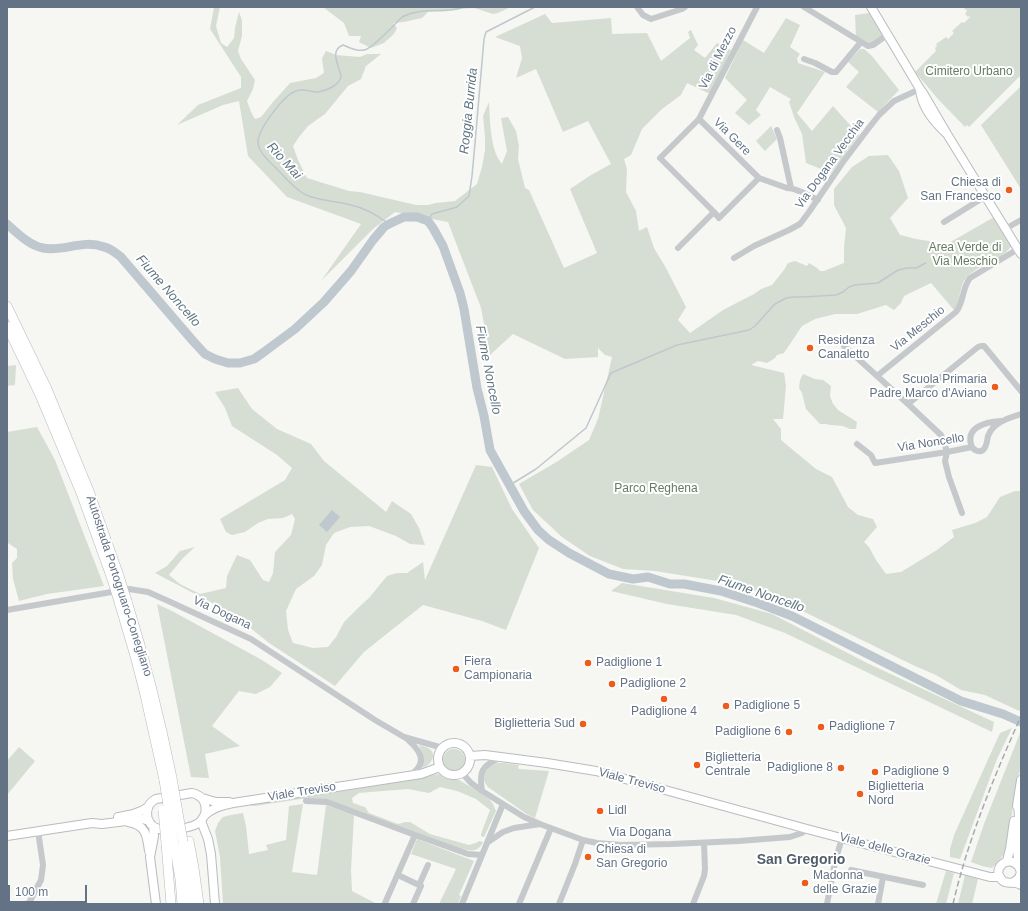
<!DOCTYPE html>
<style>
body{margin:0}
#map{position:relative;width:1028px;height:911px;overflow:hidden;background:#f6f6f2;font-family:Helvetica,sans-serif}
canvas{display:block}
.frame{position:absolute;inset:0;border:8px solid #637385;pointer-events:none}
.scale{position:absolute;left:8px;top:885px;width:79px;height:18px;box-sizing:border-box;border:2px solid #637385;border-top:0;padding-left:5px;font-size:12px;line-height:14px;white-space:nowrap;color:#637385;-webkit-text-stroke:3px #fff;paint-order:stroke}
</style>
<div id="map">
<canvas width="1028" height="911"></canvas>
<div class="frame"></div>
<div class="scale">100 m</div>
</div>
<script>
const context = document.querySelector('canvas').getContext('2d');
context.lineJoin = 'round';
function fill(path, color) { context.fillStyle = color; context.fill(path, 'evenodd'); }
function stroke(path, color, width, dash) { context.strokeStyle = color; context.lineWidth = width; context.lineCap = dash ? 'butt' : 'round'; context.setLineDash(dash || []); context.stroke(path); }
function label(font, color, halo, rows, align = 'center') {
  context.font = font + ' Helvetica,sans-serif'; context.lineWidth = 4; context.setLineDash([]); context.textBaseline = 'middle'; context.strokeStyle = halo; context.fillStyle = color; for (const [text, x, y, turn = 0] of rows) {
    context.save(); context.translate(x, y); context.rotate((+turn || 0) * Math.PI / 180); context.textAlign = isNaN(turn) ? turn : align; if (halo) context.strokeText(text, 0, 0); context.fillText(text, 0, 0); context.restore();
  }
}
fill(new Path2D(`
 M 214,7 L 220,7 L 216,26 L 221,43 L 227,47 L 234,38 L 235,28 L 239,12 L 242,20 L 242,36 L 238,51 L 241,59 L 255,80 L 253,89 L 247,101 L 251,112 L 255,119 L 261,117 L 273,102 L 290,83 L 316,78 L 324,73 L 322,58 L 326,51 L 336,55 L 360,57 L 367,54 L 381,54 L 366,66 L 361,79 L 348,86 L 325,114 L 308,126 L 299,137 L 293,146 L 298,160 L 307,178 L 349,191 L 360,192 L 416,205 L 428,205 L 436,203 L 455,201 L 477,184 L 482,167 L 485,150 L 485,137 L 483,116 L 489,102 C 490,119 490,151 502,164 L 507,151 L 501,118 L 508,117 L 516,131 L 519,146 L 518,159 L 525,188 L 529,190 L 564,268 L 597,253 L 570,189 L 591,175 L 611,164 L 588,121 L 563,132 L 536,69 L 516,78 L 522,58 L 520,46 L 495,37 L 545,14 L 552,23 L 611,18 L 612,34 L 647,33 L 661,61 L 690,38 L 688,32 L 691,30 L 698,45 L 694,50 L 705,58 L 717,43 L 731,50 L 710,94 L 687,83 L 681,95 L 662,109 L 642,129 L 631,155 L 624,159 L 627,169 L 626,192 L 636,211 L 639,231 L 647,227 L 654,248 L 666,268 L 686,307 L 678,320 L 690,333 L 723,310 L 754,294 L 761,289 L 772,285 L 784,270 L 788,263 L 795,261 L 807,266 L 809,263 L 817,268 L 820,271 L 824,271 L 844,263 L 844,247 L 846,228 L 834,205 L 834,189 L 852,167 L 869,156 L 888,155 L 899,171 L 908,198 L 890,218 L 900,235 L 916,239 L 947,244 L 996,216 L 1013,245 C 1010,248 1007,251 1004,254 C 993,262 974,268 966,278 C 959,285 961,301 954,310 L 931,283 L 904,296 L 901,303 L 894,310 L 886,305 L 857,314 L 835,314 L 815,319 L 802,326 L 784,353 L 777,355 L 775,358 L 767,363 L 758,361 L 751,365 L 784,373 L 786,386 L 783,419 L 773,419 L 781,429 L 781,440 L 816,469 L 832,477 L 848,507 L 858,515 L 873,519 L 877,527 L 864,542 L 869,547 L 876,560 L 886,574 L 901,572 L 937,550 L 954,537 L 952,530 L 975,523 L 987,517 L 1000,497 L 1015,491 L 1021,491 L 1021,708 L 1019,711 L 985,695 L 961,690 L 936,675 L 915,666 L 782,601 L 736,584 L 655,571 L 623,569 L 590,556 L 562,537 L 533,510 L 519,484 L 558,461 L 589,440 L 598,419 L 612,357 L 605,355 L 598,348 L 598,357 L 565,359 L 513,334 L 490,355 L 481,308 L 448,222 L 395,212 L 373,229 L 321,281 L 361,224 L 287,197 L 248,156 L 239,101 L 223,105 L 177,125 L 198,105 L 241,88 L 241,77 L 210,29 Z
 M 323,7 L 511,7 L 498,13 L 493,14 L 474,8 L 429,11 L 422,18 L 404,22 L 393,23 L 397,28 L 394,34 L 384,43 L 371,48 L 359,42 L 361,36 L 349,36 L 344,23 Z
 M 963,7 L 1021,7 L 1021,75 L 969,127 L 967,125 L 965,127 L 938,99 L 915,72 L 936,51 L 935,48 L 937,46 L 936,44 L 946,37 L 948,39 L 954,33 L 952,31 L 962,22 L 964,23 L 970,17 L 969,16 L 968,17 L 965,14 L 967,11 Z
 M 869,13 L 883,35 L 871,44 L 856,36 L 855,15 Z
 M 786,18 L 800,25 L 790,47 L 800,54 L 797,58 L 798,63 L 825,72 L 797,113 L 812,131 L 833,106 L 859,135 L 831,173 L 806,163 L 802,134 L 794,117 L 789,102 L 791,99 L 770,87 L 756,110 L 761,115 L 749,125 L 735,113 L 747,100 L 725,78 L 743,40 L 764,53 Z
 M 860,49 L 864,49 L 872,56 L 899,90 L 878,112 L 846,87 L 859,72 L 848,62 Z
 M 1021,86 L 1021,189 L 981,125 Z
 M 771,126 L 777,139 L 765,151 L 756,141 Z
 M 16,365 L 15,385 L 7,386 L 7,366 Z
 M 803,374 L 815,379 L 823,380 L 831,386 L 830,396 L 833,404 L 834,405 L 838,410 L 857,422 L 856,429 L 850,429 L 843,426 L 831,425 L 826,424 L 820,424 L 806,409 L 802,393 L 799,388 L 800,380 Z
 M 238,388 L 252,409 L 277,429 L 311,444 L 324,461 L 386,512 L 392,501 L 411,514 L 419,528 L 425,545 L 410,544 L 396,536 L 369,526 L 350,527 L 334,533 L 326,545 L 322,565 L 314,576 L 296,589 L 286,611 L 288,630 L 293,643 L 313,648 L 328,647 L 336,637 L 344,622 L 359,607 L 369,598 L 387,576 L 397,573 L 407,573 L 423,562 L 425,580 L 476,465 L 492,467 L 512,509 L 539,548 L 506,630 L 482,621 L 423,605 L 364,652 L 335,686 L 269,643 L 233,614 L 155,573 L 167,566 L 180,551 L 195,547 L 183,558 L 169,575 L 180,584 L 200,594 L 226,588 L 227,576 L 237,555 L 250,560 L 263,580 L 269,582 L 273,573 L 275,552 L 291,535 L 295,519 L 292,514 L 283,518 L 268,519 L 258,523 L 245,532 L 232,535 L 226,532 L 220,519 L 285,480 L 292,468 L 277,455 L 232,426 L 225,408 L 215,392 Z
 M 37,427 L 55,460 L 104,586 L 47,594 L 19,601 L 13,579 L 12,563 L 17,558 L 17,549 L 8,543 L 7,540 L 7,432 Z
 M 622,583 L 714,598 L 772,614 L 867,663 L 994,722 L 992,732 L 785,633 L 736,615 L 667,604 L 611,591 Z
 M 157,604 L 172,611 L 262,660 L 282,673 L 270,687 L 256,694 L 239,691 L 212,726 L 240,746 L 205,754 L 209,778 L 191,777 Z
 M 1012,728 L 997,759 L 960,859 L 950,857 L 950,849 L 954,835 L 1000,733 Z
 M 1020,733 L 1021,767 L 1015,788 L 1009,839 L 1006,852 L 992,868 L 982,866 L 971,862 L 984,824 Z
 M 419,745 C 422,746 426,747 428,748 C 439,754 430,766 422,768 C 424,759 423,753 419,745 Z
 M 19,747 L 35,761 L 7,795 L 7,761 Z
 M443 760a11 11 0 1 1 22 0a11 11 0 1 1-22 0Z
 M 498,763 L 504,763 L 519,765 L 518,768 L 519,769 L 549,771 L 535,818 L 528,815 L 488,787 C 479,776 485,767 498,763 Z
 M 439,774 L 449,779 L 459,780 L 469,786 L 489,799 L 493,804 L 496,811 L 484,837 L 481,836 L 481,834 L 490,810 L 476,799 L 457,791 L 440,787 L 429,793 L 408,789 L 359,793 L 352,798 L 353,803 L 365,807 L 369,813 L 398,824 L 405,822 L 410,822 L 430,834 L 469,845 L 476,843 L 479,841 L 483,842 C 477,855 466,850 455,847 L 317,799 L 301,799 L 255,806 L 246,805 L 356,789 Z
 M 303,804 L 292,872 L 317,875 L 326,805 L 354,815 L 351,870 L 352,891 L 377,904 L 223,904 L 220,857 L 215,831 L 218,823 L 223,817 L 231,815 L 243,813 L 246,826 L 249,854 L 268,850 L 266,845 L 286,840 L 289,806 Z
 M 417,839 L 474,861 L 459,895 L 461,896 L 458,904 L 439,904 L 456,869 L 411,854 Z
 M 946,871 L 954,873 L 946,904 L 936,904 Z
 M 965,875 L 978,879 L 972,904 L 958,904 Z`), '#d6ded3');
fill(new Path2D(`
 M 332,510 L 340,517 L 327,532 L 319,525 Z`), '#bec8ce');
stroke(new Path2D(`
 M 428,221 L 432,214 L 457,207 L 469,196 L 472,176 L 475,143 L 484,39 L 486,32 L 535,7
 M 389,224 C 377,215 365,208 351,205 C 336,201 321,201 306,195 C 295,190 286,178 277,169 C 270,162 259,153 258,143 C 257,130 284,95 296,91 C 304,88 310,92 318,92 C 326,91 340,85 341,76 C 339,66 329,50 343,45 C 349,47 356,52 364,50 C 372,49 395,24 402,17 C 422,6 444,15 464,7
 M 510,485 L 536,469 L 586,428 L 611,373 L 677,345 L 749,330 L 755,326 L 775,304 L 786,298 L 793,297 L 803,297 L 836,295 L 843,292 L 849,287 L 855,285 L 878,283 L 898,270 L 907,268 L 916,268 L 926,263`), '#bec8ce', 1.5);
stroke(new Path2D(`
 M 7,224 C 17,233 29,245 43,248 C 64,252 82,239 104,247 C 110,248 115,253 120,256 L 193,341 L 205,354 L 215,359 L 228,363 L 240,363 L 254,359 L 264,352 L 295,329 L 324,302 L 351,271 L 373,240 L 384,227 L 389,224 L 404,217 L 417,217 L 428,221 L 433,228 L 443,246 L 460,293 L 464,309 L 477,388 L 484,416 L 490,450 L 524,511 L 538,530 L 549,540 L 569,553 L 609,574 L 633,579 L 648,577 L 670,584 L 684,584 L 721,591 L 758,603 L 792,616 L 961,701 L 1003,714 L 1021,722`), '#bec8ce', 9);
const major = new Path2D(`
 M 871,7 L 920,89
 M 947,134 C 935,123 921,106 920,89 L 923,93 L 947,134 L 1021,254
 M438 759a16 16 0 1 1 32 0a16 16 0 1 1-32 0Z
 M 470,756 L 485,755 L 547,763 L 596,771 L 807,829 L 940,864 L 990,877 L 1000,877
 M 202,798 L 216,802 L 229,802
 M 1017,806 L 1021,780
 M 205,815 C 207,804 204,796 192,793 L 156,799 C 145,804 144,820 154,827 C 161,831 171,831 178,829 C 186,828 196,826 201,821 C 203,818 203,817 205,815 C 207,813 210,811 212,810 C 218,806 226,805 233,803 L 421,774 L 440,767
 M 118,817 C 130,815 138,814 148,807
 M 201,821 L 208,839 L 211,854 L 215,904
 M 128,822 C 146,825 147,835 149,851
 M 153,826 L 154,836 L 152,847 L 150,857 L 156,904
 M 7,836 L 92,823 L 102,824 L 142,819 L 149,821
 M 1007,861 L 1010,849 L 1014,821
 M 1019,867 C 1007,852 990,871 1003,881 C 1007,884 1011,882 1015,883 C 1017,883 1019,884 1021,885
 M 1014,882 L 1019,878 L 1021,872 L 1019,867 L 1017,850 L 1019,819 L 1018,801`);
const highway = new Path2D(`
 M 7,306 L 47,389 L 89,491 L 119,576
 M 7,326 L 40,395 L 81,493 L 112,579
 M 127,601 C 145,659 160,718 172,778
 M 119,602 L 135,656 L 145,695 L 164,780
 M 189,841 L 194,868 L 199,904
 M 183,842 L 191,904
 M 166,843 L 171,904
 M 174,844 L 180,879 L 182,904`);
stroke(major, '#b8bcc0', 10);
stroke(highway, '#b7babe', 10);
stroke(new Path2D(`
 M 637,7 L 643,15 L 651,19 L 682,9 L 685,7
 M 804,7 L 868,46 L 873,45 L 887,35
 M 804,59 L 815,63 L 832,72 L 836,72 L 861,42
 M 699,119 L 757,7
 M 777,130 L 780,138 L 791,188
 M 714,212 L 660,158 L 699,119 L 759,178 L 787,188 C 796,188 810,196 818,200
 M 944,222 L 986,196
 M 1005,229 L 1021,220
 M 678,248 L 714,212 L 719,218 L 759,178
 M 734,258 L 754,246 L 789,230 L 800,224 L 809,212 L 843,162 L 868,129 L 879,115 L 894,101 L 920,89
 M 844,346 L 908,404 L 941,435 L 944,442 L 947,452 L 945,461 L 949,477 L 962,513
 M 877,376 L 956,312 C 964,302 962,288 970,278 L 1018,249
 M 908,404 L 978,347 L 981,346 L 984,346 L 1021,391
 M 857,444 L 871,455 L 875,463 L 947,452 L 972,447 C 974,450 979,453 983,450 C 987,447 987,440 988,436 C 993,422 1009,418 1021,414
 M 972,447 C 964,427 986,422 1001,421
 M 7,610 L 129,589 L 148,592 L 166,600 L 251,639 L 375,720 L 404,737 L 443,748
 M 406,738 C 414,745 427,757 418,768 C 416,771 413,773 411,775
 M 462,773 L 471,783 L 482,791 L 524,817 L 540,824 L 583,840 L 597,843 L 621,845 L 671,844 L 739,841 L 790,837 L 802,833 L 807,829
 M 482,791 C 479,772 481,766 500,758
 M 306,801 L 327,802 L 415,835 L 468,854 L 482,855
 M 488,842 L 503,832 L 514,828 L 540,824
 M 851,870 L 923,885
 M 398,875 L 421,886 L 413,904
 M 419,885 L 428,865
 M 385,903 L 415,835
 M 27,904 L 30,901 L 41,880 L 43,865 L 38,831
 M 462,904 L 503,804
 M 519,904 L 551,828
 M 559,904 L 575,864 L 583,840
 M 693,904 L 704,876 L 705,869 L 704,843
 M 827,904 L 835,862 L 842,838
 M 878,904 L 883,877`), '#c5c9cc', 6);
stroke(major, '#fff', 8);
stroke(highway, '#fff', 9);
stroke(new Path2D(`
 M 953,904 C 968,839 994,777 1021,716`), '#a5aab1', 1.5, [6, 3]);
const highwayBridge = new Path2D(`
 M 119,576 L 127,601
 M 112,579 L 119,602
 M 172,778 L 183,842
 M 164,780 L 174,844
 M 163,810 L 166,843`);
stroke(highwayBridge, '#b7babe', 10, []);
stroke(highwayBridge, '#fff', 9);
for (const [x, y, r, color] of [
 [1009,190,4,"#ec5d1c"],
 [810,348,4,"#ec5d1c"],
 [995,387,4,"#ec5d1c"],
 [588,663,4,"#ec5d1c"],
 [456,669,4,"#ec5d1c"],
 [612,684,4,"#ec5d1c"],
 [664,699,4,"#ec5d1c"],
 [726,706,4,"#ec5d1c"],
 [583,724,4,"#ec5d1c"],
 [821,727,4,"#ec5d1c"],
 [789,732,4,"#ec5d1c"],
 [697,765,4,"#ec5d1c"],
 [841,768,4,"#ec5d1c"],
 [875,772,4,"#ec5d1c"],
 [860,794,4,"#ec5d1c"],
 [600,811,4,"#ec5d1c"],
 [588,857,4,"#ec5d1c"],
 [805,883,4,"#ec5d1c"]
]) { const dot = new Path2D(); dot.arc(x, y, r, 0, 2 * Math.PI); context.fillStyle = color; context.fill(dot); stroke(dot, '#fff', 1.5); }
label('12px', '#637385', '#fff', [
 ["Via di Mezzo",718,58,-63],
 ["Via Gere",732,137,45],
 ["Via Dogana Vecchia",830,164,-54],
 ["Via Meschio",918,329,-39],
 ["Via Noncello",931,443,-9],
 ["Autostrada Portogruaro-Conegliano",119,586,72],
 ["Via Dogana",222,613,25],
 ["Viale Treviso",632,781,15],
 ["Viale Treviso",302,792,-9],
 ["Via Dogana",640,833],
 ["Viale delle Grazie",885,849,15]
]);
label('12px', '#657c62', '#fff', [
 ["Cimitero Urbano",969,72],
 ["Area Verde di",965,248],
 ["Via Meschio",965,262],
 ["Parco Reghena",656,489]
]);
label('12px', '#637385', '#fff', [
 ["Chiesa di",1001,183,"right"],
 ["San Francesco",1001,197,"right"],
 ["Residenza",818,341],
 ["Canaletto",818,355],
 ["Scuola Primaria",987,380,"right"],
 ["Padre Marco d'Aviano",987,394,"right"],
 ["Fiera",464,662],
 ["Campionaria",464,676],
 ["Padiglione 1",596,663],
 ["Padiglione 2",620,684],
 ["Padiglione 5",734,706],
 ["Padiglione 4",664,712,"center"],
 ["Biglietteria Sud",575,724,"right"],
 ["Padiglione 7",829,727],
 ["Padiglione 6",781,732,"right"],
 ["Biglietteria",705,758],
 ["Centrale",705,772],
 ["Padiglione 8",833,768,"right"],
 ["Padiglione 9",883,772],
 ["Biglietteria",868,787],
 ["Nord",868,801],
 ["Lidl",608,811],
 ["Chiesa di",596,850],
 ["San Gregorio",596,864],
 ["Madonna",813,876],
 ["delle Grazie",813,890]
], 'left');
label('italic 13px', '#5f7582', '#fff', [
 ["Roggia Burrida",469,111,-84],
 ["Rio Mai",284,161,48],
 ["Fiume Noncello",168,291,49],
 ["Fiume Noncello",488,370,79],
 ["Fiume Noncello",761,594,19]
]);
label('bold 14px', '#515d69', '#fff', [
 ["San Gregorio",801,860]
]);
</script>
